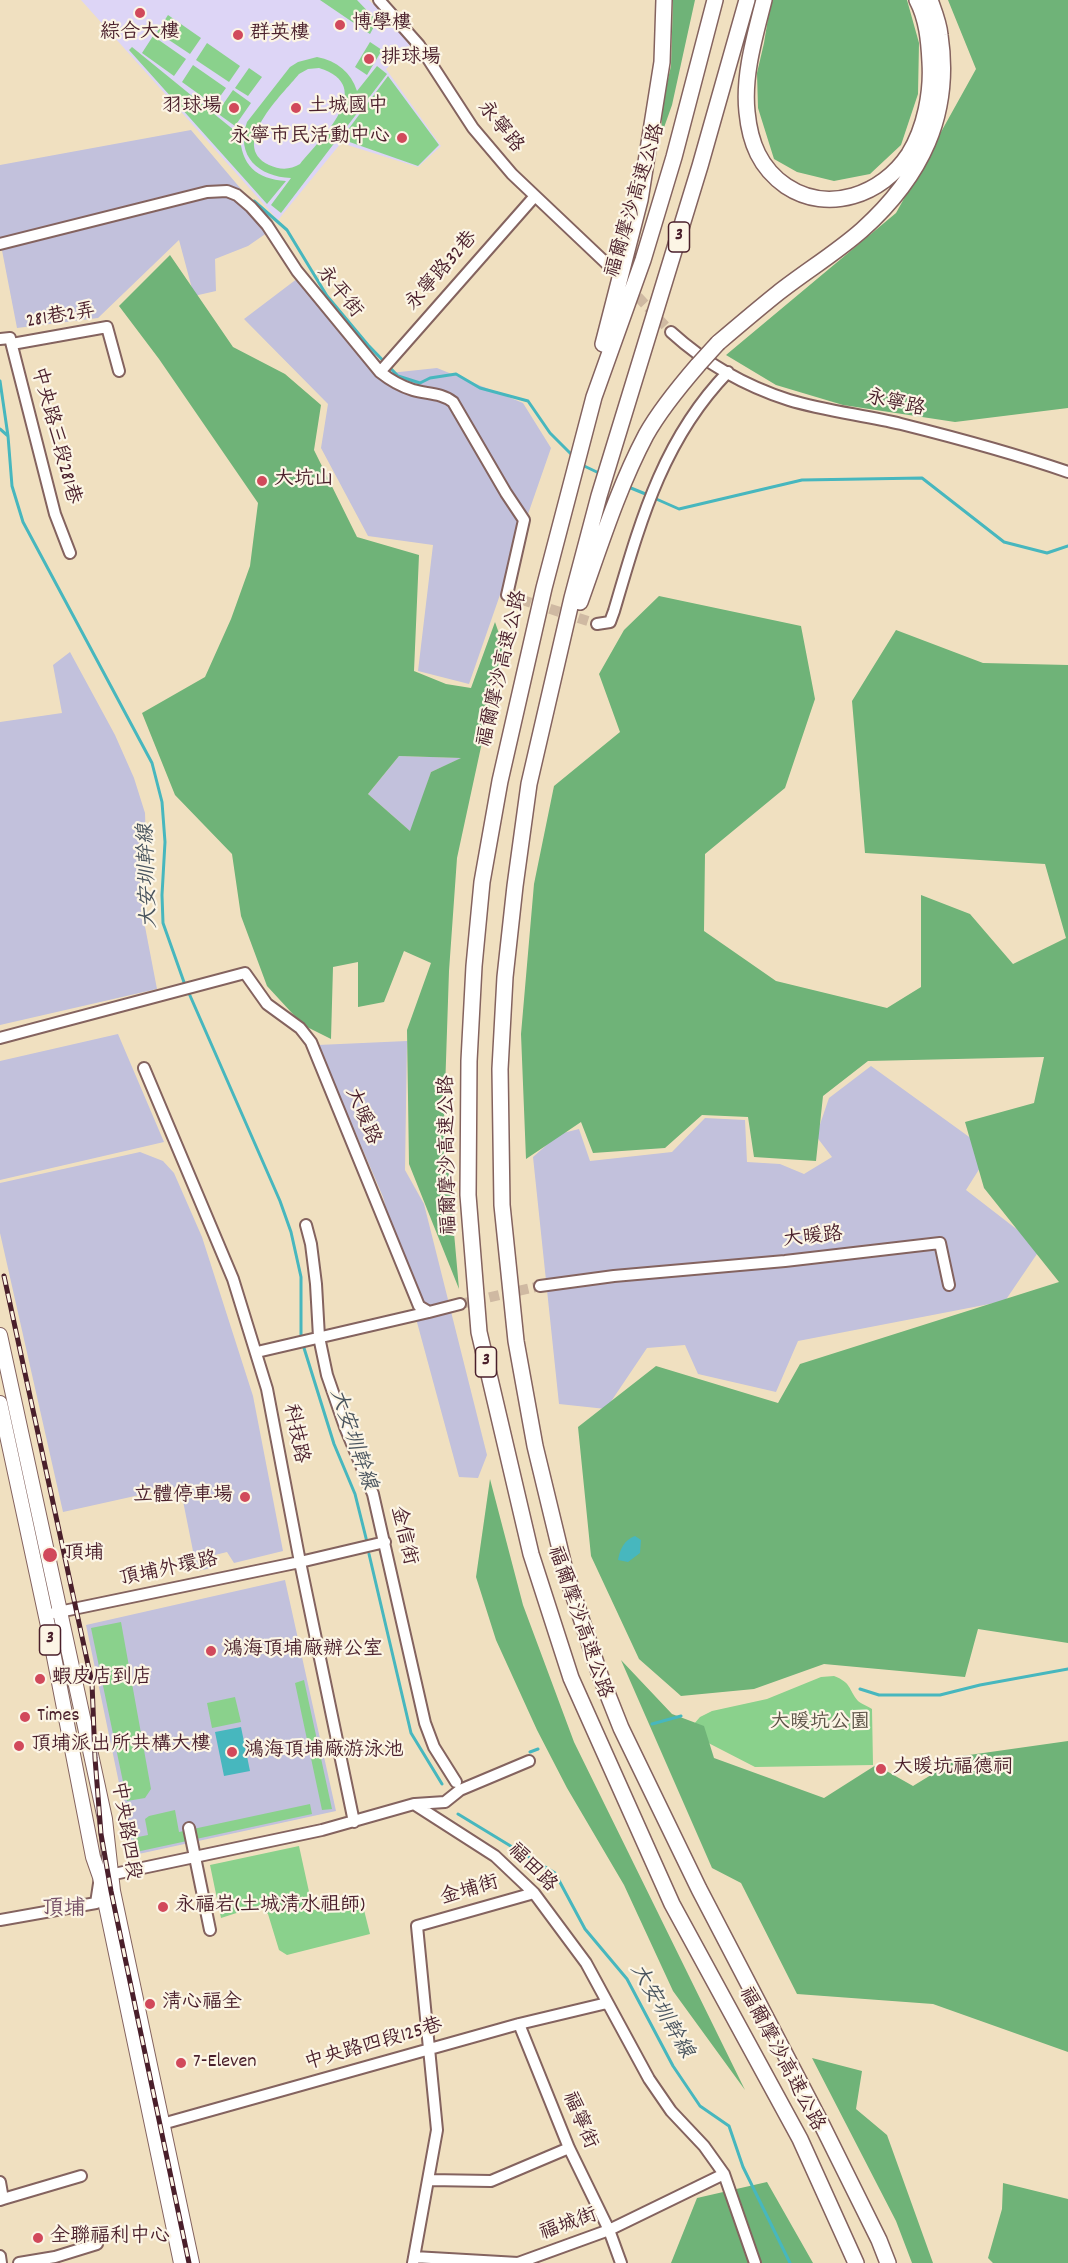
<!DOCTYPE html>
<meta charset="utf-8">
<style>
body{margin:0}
canvas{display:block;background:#f0e0c0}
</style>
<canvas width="1068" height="2263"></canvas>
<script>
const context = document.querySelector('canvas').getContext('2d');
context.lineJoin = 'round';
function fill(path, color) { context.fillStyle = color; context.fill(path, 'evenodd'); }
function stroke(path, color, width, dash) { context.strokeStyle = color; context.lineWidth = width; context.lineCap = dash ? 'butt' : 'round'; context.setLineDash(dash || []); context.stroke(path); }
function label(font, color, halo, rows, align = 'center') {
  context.font = font + ' Dekko,"LXGW WenKai TC",sans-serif'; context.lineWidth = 4.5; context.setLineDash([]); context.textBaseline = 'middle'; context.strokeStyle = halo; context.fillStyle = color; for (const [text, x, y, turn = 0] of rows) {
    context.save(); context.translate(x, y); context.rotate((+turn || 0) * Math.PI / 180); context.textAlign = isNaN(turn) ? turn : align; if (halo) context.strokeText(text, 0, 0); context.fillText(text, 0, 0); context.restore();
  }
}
fill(new Path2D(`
 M 81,0 L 369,0 L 398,29 L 410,46 L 386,69 L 441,146 L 418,167 L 341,143 L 278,220 Z`), '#ddd5f6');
fill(new Path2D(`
 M 191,130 L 274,228 L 248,246 L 215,259 L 216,291 L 194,296 L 179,240 L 98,318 L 17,328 L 0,240 L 0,165 Z
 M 306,272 L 390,373 L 437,368 L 523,403 L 551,448 L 469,684 L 418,671 L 433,545 L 368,536 L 321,448 L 328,404 L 244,319 Z
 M 70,652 L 115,735 L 134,778 L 145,813 L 146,844 L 142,911 L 157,989 L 0,1025 L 0,722 L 62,713 L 53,665 Z
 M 399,756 L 462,758 L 431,772 L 411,832 L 368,794 Z
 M 118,1034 L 164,1142 L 0,1180 L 0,1061 Z
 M 407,1041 L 405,1170 L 424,1204 L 487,1455 L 478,1478 L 459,1477 L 383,1197 L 318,1045 Z
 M 871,1066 L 990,1152 L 966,1190 L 1041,1248 L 1005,1301 L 798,1341 L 776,1392 L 698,1374 L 685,1345 L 647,1348 L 606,1409 L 559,1404 L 533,1157 L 559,1134 L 579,1129 L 590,1161 L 672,1152 L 705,1118 L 745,1120 L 747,1162 L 780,1164 L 804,1174 L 832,1157 L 816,1136 L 829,1098 Z
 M 140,1152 L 163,1161 L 174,1173 L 202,1237 L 253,1396 L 283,1551 L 234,1563 L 227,1552 L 215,1555 L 212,1568 L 197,1571 L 180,1486 L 63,1512 L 0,1233 L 0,1183 Z
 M 285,1580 L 336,1811 L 134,1855 L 86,1625 Z`), '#c2c1dc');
fill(new Path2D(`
 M 320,0 L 357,0 L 377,21 L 370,34 Z
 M 168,15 L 201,38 L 190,54 L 157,32 Z
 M 153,36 L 186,59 L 174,76 L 142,53 Z
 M 370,42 L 382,50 L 367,75 L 355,67 Z
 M 207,43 L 240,66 L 229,82 L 196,60 Z
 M 132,47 L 240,135 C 241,165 256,179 286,181 L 267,204 L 129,50 Z
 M 317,57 C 337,61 351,72 357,91 L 377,66 L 387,74 L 281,213 L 271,205 L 291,178 C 259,177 235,156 247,122 L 290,67 L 298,62 ZM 319,68 C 378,86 320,139 300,164 C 290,170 280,170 269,165 C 228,145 283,94 299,74 L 308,69 Z
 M 193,65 L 226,88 L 214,105 L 182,82 Z
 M 249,68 L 262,77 L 248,96 L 235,88 Z
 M 388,76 L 439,145 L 418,166 L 341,139 Z
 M 233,90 L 251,103 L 235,126 L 217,113 Z
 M 121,1622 L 151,1789 L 145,1798 L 127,1801 L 91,1628 Z
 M 834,1676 C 852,1683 848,1689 858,1701 C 861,1704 868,1706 872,1709 L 873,1765 L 755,1767 L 687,1732 L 700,1717 L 712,1711 L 767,1699 L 821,1677 Z
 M 304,1680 L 332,1809 L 322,1810 L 295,1683 Z
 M 235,1697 L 241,1722 L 212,1728 L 207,1703 Z
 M 310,1804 L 312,1814 L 136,1852 L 133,1838 L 148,1835 L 145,1819 L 149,1816 L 175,1810 L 179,1832 Z
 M 299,1846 L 313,1910 L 362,1902 L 370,1934 L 287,1955 L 279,1950 L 268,1914 L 260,1908 L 252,1908 L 221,1918 L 210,1865 Z`), '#8ad18c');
fill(new Path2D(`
 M 673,0 L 695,0 L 672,105 L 661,136 L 663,101 L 671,66 Z
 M 771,0 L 907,0 L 919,43 L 918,94 L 901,145 L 870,174 L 834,181 L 797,172 L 774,159 L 758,108 L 757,73 L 764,43 Z
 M 948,0 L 1068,0 L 1068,408 L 955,422 L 843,405 L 776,385 L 726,355 L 896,213 L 976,69 Z
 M 170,255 L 233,347 L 285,374 L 321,405 L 314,450 L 357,537 L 419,555 L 414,671 L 446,684 L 471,688 L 495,622 L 503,645 L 457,858 L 449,971 L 444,1120 L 459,1289 L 409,1164 L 407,1030 L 431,963 L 404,951 L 384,1002 L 358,1007 L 358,962 L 333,967 L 331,1039 L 303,1025 L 267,986 L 241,916 L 232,854 L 175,795 L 142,713 L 205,677 L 231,619 L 250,566 L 258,503 L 159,359 L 119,306 ZM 399,756 L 461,758 L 431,772 L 410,831 L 368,794 Z
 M 659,596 L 801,626 L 815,699 L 785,788 L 705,854 L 704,931 L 776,981 L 887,1008 L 921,987 L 921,895 L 970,914 L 1013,964 L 1066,938 L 1045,864 L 865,853 L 852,701 L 896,630 L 983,663 L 1068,665 L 1068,1643 L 978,1629 L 965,1677 L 824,1664 L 754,1689 L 681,1696 L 639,1659 L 591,1556 L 578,1427 L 656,1366 L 778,1403 L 800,1364 L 1059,1282 L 984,1188 L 965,1122 L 1034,1103 L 1044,1057 L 868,1061 L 823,1096 L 816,1161 L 754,1157 L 748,1117 L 702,1115 L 665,1148 L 593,1153 L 581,1122 L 526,1159 L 521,1034 L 534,884 L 554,786 L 620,732 L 599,674 L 624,630 Z
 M 490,1479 L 523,1605 L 574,1742 L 745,2090 L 673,1991 L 624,1885 L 567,1788 L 537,1730 L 496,1640 L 476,1577 Z
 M 621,1660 L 672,1714 L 704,1726 L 714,1758 L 824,1798 L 876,1765 L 913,1786 L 962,1756 L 1068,1741 L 1068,2052 L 933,2004 L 797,1994 L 741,1883 L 712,1868 Z
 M 812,2058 L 862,2071 L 856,2109 L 887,2135 L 933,2263 L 912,2263 L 896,2221 Z
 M 767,2182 L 813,2263 L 671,2263 L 697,2198 Z
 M 1003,2183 L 1068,2199 L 1068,2263 L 993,2263 L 988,2258 L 1002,2209 Z`), '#6fb378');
fill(new Path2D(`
 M 635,1536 L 641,1540 L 640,1553 L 628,1562 L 618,1560 C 620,1549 624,1540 635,1536 Z
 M 241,1727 L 250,1771 L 224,1776 L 215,1732 Z`), '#47b7be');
stroke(new Path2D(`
 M 254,201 L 287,230 L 327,296 L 368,345 L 398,376 L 420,383 L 430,378 L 456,374 L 480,388 L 528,401 L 550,433 L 574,457
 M 0,381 L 8,436
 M 0,429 L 8,436 L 12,486 L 23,522 L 152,763 L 162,802 L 165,842 L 162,895 L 163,923 L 185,985
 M 580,464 L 601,474
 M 626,486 L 648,495
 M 654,498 L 679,509 L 802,480 L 922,478 L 1004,542 L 1047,553 L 1068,546
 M 188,991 L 280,1201 L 291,1232 L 301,1277 L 301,1336
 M 304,1348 L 334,1444 L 355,1494 L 367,1542
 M 369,1554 L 411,1733 L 442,1784
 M 860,1689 L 879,1695 L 940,1695 L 980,1685 L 1068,1669
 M 652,1724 L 681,1716
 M 530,1752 L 538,1749
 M 458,1814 L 555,1873 L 585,1929 L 627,1979 L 673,2066 L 700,2106 L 729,2126 L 743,2167 L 790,2263`), '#47b7be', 3);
stroke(new Path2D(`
 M 607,264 L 671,332
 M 507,595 L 597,624
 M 460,1304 L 540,1286`), '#cfb9a2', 10, [10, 5]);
const minor = new Path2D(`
 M 379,0 L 419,45 L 473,128 L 512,174 L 607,264
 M 0,244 L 207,192 L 227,191 L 237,195 L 251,207 L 267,225 L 297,271 L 380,372 C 390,380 400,386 413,390 C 427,394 442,393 453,402 L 506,493 L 524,520 L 507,595
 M 671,332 C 704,362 745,386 789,400 C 825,411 864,415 901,424 C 957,438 1013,453 1068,472
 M 0,339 L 10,338 L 55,514 L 70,553
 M 12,344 L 107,327 L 119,371
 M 380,372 L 535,196
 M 597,624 L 610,622 L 614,611 C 640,523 662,440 728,372
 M 0,1038 L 245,973 L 267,1004 L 300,1028 L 311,1042 L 419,1306 L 429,1312 L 460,1304
 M 144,1068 L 233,1279 L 267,1389 L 300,1562 L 354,1822
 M 306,1225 L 311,1244 L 316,1284 L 319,1337 L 327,1375 L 345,1427 L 373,1494 L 425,1723 L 434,1747 L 456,1782
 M 540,1286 L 614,1276 L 785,1261 L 940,1243 L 949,1285
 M 257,1352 L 429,1312
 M 54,1613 L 300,1562 L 385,1542
 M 415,1804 L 445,1802 L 460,1790 L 529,1761
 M 189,1828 L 210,1930
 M 0,1920 L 96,1903 L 100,1877 L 322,1830 L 414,1804 L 495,1856 L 534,1893 L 586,1963 L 649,2079 L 671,2111 L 704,2146 L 724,2174 L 755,2263
 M 519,2024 L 569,2148 L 609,2230 L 621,2263
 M 155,2126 L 519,2024 L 607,2003
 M 429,2180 L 491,2181 L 569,2148
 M 0,2182 L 3,2199 L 0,2200
 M 3,2199 L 81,2176
 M 0,2256 L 1,2263
 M 414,2257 L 518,2263 L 609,2230 L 724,2174
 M 19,2263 L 55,2257 L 97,2244
 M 413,2263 L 437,2130 L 417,1926 L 534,1893`);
const major = new Path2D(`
 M 0,1335 L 105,1819 L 113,1891 L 192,2263
 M 0,1403 L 48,1626 L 93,1857 L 100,1877 L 181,2263`);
const highway = new Path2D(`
 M 715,0 L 674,157 L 643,260 L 594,397 L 544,588 L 500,781 L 482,882 L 474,966 L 469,1061 L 468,1195 L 479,1332 L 531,1554 L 571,1678 L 672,1904 L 800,2139 L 856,2263
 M 747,0 L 700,166 L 599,496 L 572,598 L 529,784 L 515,886 L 505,977 L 500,1069 L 502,1205 L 516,1341 L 535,1446 L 565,1570 L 600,1675 L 621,1728 L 699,1889 L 822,2125 L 879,2240 L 888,2263
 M 764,0 C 755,36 743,75 747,112 C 750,143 760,168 786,186 C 828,214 882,195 909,154 C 925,128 932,92 930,62 C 929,41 927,19 917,0
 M 718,343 C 738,326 758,309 778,293 C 806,271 836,253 862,230 C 921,177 952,115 940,35 C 939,23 934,11 930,0
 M 603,344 L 640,200 L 662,62 L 664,0
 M 580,602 C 600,546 618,488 646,435 C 660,410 679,387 698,365`);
stroke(minor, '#84635f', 14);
stroke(major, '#84635f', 16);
stroke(highway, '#84635f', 18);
stroke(minor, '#fff', 10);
stroke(major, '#fff', 14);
stroke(highway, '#fff', 15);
const rail = new Path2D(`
 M 4,1276 L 92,1683 L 95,1758 L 101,1834 L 111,1891 L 189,2263`);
stroke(rail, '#4a1f2b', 5);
stroke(rail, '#fcf5e5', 3, [9]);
const highwayBridge = new Path2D(`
 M 698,365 L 718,343`);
stroke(highwayBridge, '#84635f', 18, []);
stroke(highwayBridge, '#fff', 15);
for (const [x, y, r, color] of [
 [140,13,6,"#d1495b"],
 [340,25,6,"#d1495b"],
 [238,35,6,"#d1495b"],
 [369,59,6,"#d1495b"],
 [234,108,6,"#d1495b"],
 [296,108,6,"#d1495b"],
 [402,138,6,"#d1495b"],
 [262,481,6,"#d1495b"],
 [245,1497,6,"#d1495b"],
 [50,1555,8,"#d1495b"],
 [211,1651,6,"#d1495b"],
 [40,1679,6,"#d1495b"],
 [25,1717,6,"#d1495b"],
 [19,1746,6,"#d1495b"],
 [232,1752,6,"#d1495b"],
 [881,1769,6,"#d1495b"],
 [163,1907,6,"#d1495b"],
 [150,2004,6,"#d1495b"],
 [181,2063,6,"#d1495b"],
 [38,2238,6,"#d1495b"]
]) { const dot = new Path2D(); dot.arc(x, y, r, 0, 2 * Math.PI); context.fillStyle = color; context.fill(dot); stroke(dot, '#fcf5e5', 2); }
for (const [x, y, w] of [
 [679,237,21],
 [486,1362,21],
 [50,1640,21]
]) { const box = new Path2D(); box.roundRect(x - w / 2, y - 15, w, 30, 4.5); context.fillStyle = '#fcf5e5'; context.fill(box); stroke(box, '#4a1f2b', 1.5); }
label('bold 18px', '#4a1f2b', null, [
 ["3",679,237],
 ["3",486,1362],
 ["3",50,1640]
]);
label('20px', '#4a1f2b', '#fcf5e5', [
 ["博學樓",352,25],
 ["綜合大樓",140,34,"center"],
 ["群英樓",250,35],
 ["排球場",381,59],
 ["羽球場",222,108,"right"],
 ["土城國中",308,108],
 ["永寧市民活動中心",390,138,"right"],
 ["大坑山",274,481],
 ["立體停車場",233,1497,"right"],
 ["頂埔",64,1555],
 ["鴻海頂埔廠辦公室",223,1651],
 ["蝦皮店到店",52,1679],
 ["Times",37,1717],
 ["頂埔派出所共構大樓",31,1746],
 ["鴻海頂埔廠游泳池",244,1752],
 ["大暖坑福德祠",893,1769],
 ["永福岩(土城清水祖師)",175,1907],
 ["清心福全",162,2004],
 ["7-Eleven",193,2063],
 ["全聯福利中心",50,2238]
], 'left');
label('20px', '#4a1f2b', '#fcf5e5', [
 ["永寧路",499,128,51],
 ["福爾摩沙高速公路",637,201,-73],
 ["永寧路32巷",443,272,-49],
 ["永平街",338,293,51],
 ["281巷2弄",61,318,-9],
 ["永寧路",895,405,13],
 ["中央路三段281巷",54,436,75],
 ["福爾摩沙高速公路",504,669,-77],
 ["大暖路",361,1117,67],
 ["福爾摩沙高速公路",450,1155,-91],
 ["大暖路",813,1239,-6],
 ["科技路",294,1434,79],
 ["金信街",402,1536,77],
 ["頂埔外環路",169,1571,-12],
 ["福爾摩沙高速公路",578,1623,71],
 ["中央路四段",124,1831,81],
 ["福田路",531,1869,45],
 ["金埔街",470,1892,-16],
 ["中央路四段125巷",374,2046,-16],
 ["福爾摩沙高速公路",780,2060,62],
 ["福寧街",578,2121,67],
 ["福城街",569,2226,-20]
]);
label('20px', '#5d5448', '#fcf5e5', [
 ["大暖坑公園",820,1724]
]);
label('italic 21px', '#49545e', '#fcf5e5', [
 ["大安圳幹線",150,876,-92],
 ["大安圳幹線",351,1440,71],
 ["大安圳幹線",660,2012,60]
]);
label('22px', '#765067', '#fcf5e5', [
 ["頂埔",64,1911]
]);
</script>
